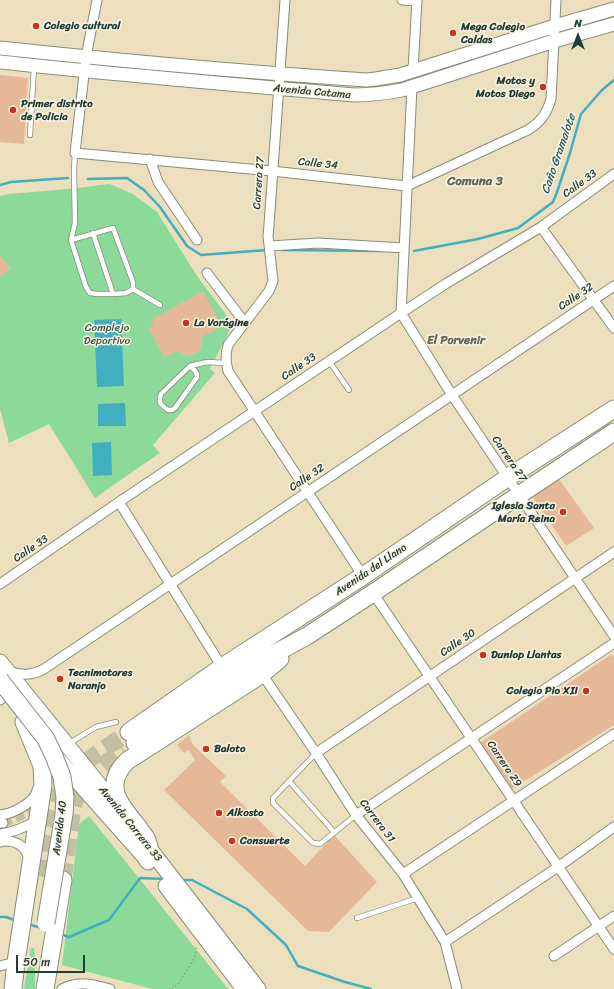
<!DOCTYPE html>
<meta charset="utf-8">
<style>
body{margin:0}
#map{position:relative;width:614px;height:989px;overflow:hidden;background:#ecdfbd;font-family:Sriracha,sans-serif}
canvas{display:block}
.north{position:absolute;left:558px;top:16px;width:40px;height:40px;-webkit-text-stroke:3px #fcf5e5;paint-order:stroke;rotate:0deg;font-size:11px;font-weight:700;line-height:16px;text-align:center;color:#1f3d34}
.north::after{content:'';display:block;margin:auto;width:14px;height:18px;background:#1f3d34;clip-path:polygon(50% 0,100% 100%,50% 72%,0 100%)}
.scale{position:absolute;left:16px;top:955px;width:69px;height:18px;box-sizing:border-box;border:2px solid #1f3d34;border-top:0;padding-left:5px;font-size:12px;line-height:14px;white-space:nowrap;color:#1f3d34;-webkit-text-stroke:3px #fcf5e5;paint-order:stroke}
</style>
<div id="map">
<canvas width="614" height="989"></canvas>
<div class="north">N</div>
<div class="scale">50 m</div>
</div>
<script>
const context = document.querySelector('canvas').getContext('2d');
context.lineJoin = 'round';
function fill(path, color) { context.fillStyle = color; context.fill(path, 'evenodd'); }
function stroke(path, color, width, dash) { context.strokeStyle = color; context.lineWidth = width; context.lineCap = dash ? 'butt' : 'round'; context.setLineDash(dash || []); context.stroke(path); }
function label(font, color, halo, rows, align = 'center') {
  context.font = font + ' Sriracha,sans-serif'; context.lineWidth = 3; context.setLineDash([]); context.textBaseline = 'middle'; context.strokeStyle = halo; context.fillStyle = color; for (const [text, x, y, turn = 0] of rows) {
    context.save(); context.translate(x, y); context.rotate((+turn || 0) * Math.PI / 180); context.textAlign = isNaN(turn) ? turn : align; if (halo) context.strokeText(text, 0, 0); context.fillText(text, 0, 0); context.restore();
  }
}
fill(new Path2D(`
 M 110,184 L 133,194 L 157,212 L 197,276 L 233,324 L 210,369 L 215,373 L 153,445 L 160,453 L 135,470 L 95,498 L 49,424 L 9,443 L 0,409 L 0,196 L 9,194 L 69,189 Z
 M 89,816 L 228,989 L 152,989 L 62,965 L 79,824 Z
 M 31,948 L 34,948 L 35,955 L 35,989 L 24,989 Z`), '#8bda99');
fill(new Path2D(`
 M 121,319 L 124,386 L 97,387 L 94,320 Z
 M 125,403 L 126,426 L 98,426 L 98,404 Z
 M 111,442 L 112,475 L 93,476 L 92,443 Z`), '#41afbd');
stroke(new Path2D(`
 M 602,90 L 614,80
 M 88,179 L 127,178 L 144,190 L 160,207 L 187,246 L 201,255 L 267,250
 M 0,185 L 11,182 L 68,178
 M 282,250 L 379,251
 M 414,251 L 478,239 L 518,228 L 553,202 L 557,192 L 570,153 L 581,114 L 602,90
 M 181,880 L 192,880 L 247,909 L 286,945 L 298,966 L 345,982 L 371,989
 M 0,917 L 6,917 L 17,921
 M 27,924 L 42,928
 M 60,934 L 69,937 L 109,920 L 140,878 L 166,879`), '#41afbd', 2.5);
fill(new Path2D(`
 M 0,75 L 28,78 L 24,144 L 0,142 Z
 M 0,256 L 11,268 L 0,277 Z
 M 203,291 L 222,326 L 202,337 L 202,345 L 199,351 L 195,354 L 187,356 L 183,355 L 177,351 L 165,358 L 148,328 L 154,325 L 151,320 Z
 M 559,479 L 594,528 L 566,546 L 532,496 Z
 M 612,654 L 614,658 L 614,725 L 512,789 L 480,743 Z
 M 189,735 L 193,745 L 226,776 L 220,782 L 305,866 L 334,835 L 377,882 L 329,932 L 308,931 L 164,790 L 195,760 L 189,750 L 184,753 L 177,745 Z`), '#e5b997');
stroke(new Path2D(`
 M 3,823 C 19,817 34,811 48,799 C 53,795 58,789 64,785`), '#c3bfa2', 9, [9, 4.5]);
stroke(new Path2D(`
 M 39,876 C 44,848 50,806 67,782 C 81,762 109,746 129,732
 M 63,880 L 73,808 C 78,784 105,762 124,750`), '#c3bfa2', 17, [17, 8]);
const lane = new Path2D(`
 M 30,135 L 34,67
 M 75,153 L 74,169 L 75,223 L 71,240 L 86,287 L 90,293 L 98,294 L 113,294 L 126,293 L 133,289 L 160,305
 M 93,233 L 113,294
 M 71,240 L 113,228 L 133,282 L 133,289
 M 329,361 L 349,390
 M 190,366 C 194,370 198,372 197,377 L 175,408 L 172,410 L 168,410 C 160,404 158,403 161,394 L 190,366 L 207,362 L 226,363
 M 68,744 L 96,727 L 116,722
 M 316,753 L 273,798 L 273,803 L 313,843 L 320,844 L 356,815
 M 289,781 L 334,832
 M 357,918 L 418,898`);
const street = new Path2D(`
 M 97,0 L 86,57 L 75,153 L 272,171 L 407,186 L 528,130 C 541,122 547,113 551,99 L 556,0
 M 285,0 L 269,225 L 268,236 L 273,281 L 269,291 L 228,345 C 225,355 226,362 228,371 L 363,576
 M 402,0 L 417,1
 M 413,70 L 417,0
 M 412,87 L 401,313 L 452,395 L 614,636
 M 150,159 L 158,182 L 197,240
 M 541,227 L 614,328
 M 270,246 L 318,243 L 404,248
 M 207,273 L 245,323
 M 119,502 L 222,667
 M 0,584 L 119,502 L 401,313 L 447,283 L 541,227 L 614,174
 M 373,593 L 614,949
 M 8,671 C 21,675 32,676 44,669 L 614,286
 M 262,674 L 316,753 L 356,815 L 403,874 L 445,942 L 457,989
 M 0,700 L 4,696
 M 316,753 L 614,552
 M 0,815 C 11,814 27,806 34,797 C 36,794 37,790 38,788
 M 356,815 L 614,643
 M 0,823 L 3,823
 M 0,834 C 14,832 26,827 38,820
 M 0,842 C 14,838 26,846 29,859
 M 403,874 L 614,734
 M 445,942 L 558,867 L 614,827
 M 554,956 L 614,916
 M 0,966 L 16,962
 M 62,989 C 77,980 95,985 110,989`);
const secondary = new Path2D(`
 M 0,48 C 122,61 244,72 366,80 L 376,79 L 400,75 L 555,26 L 614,9
 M 0,62 C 118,75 237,85 355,95 C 371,95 386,93 402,90 L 554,41 L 614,24`);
const primary = new Path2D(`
 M 0,662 L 121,812
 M 57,758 L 143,855 L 148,862
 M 142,839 L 258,989
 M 166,886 L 244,989`);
const highway = new Path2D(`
 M 129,732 L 222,667 L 363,576 L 507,478 L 614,409
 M 135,743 L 237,675 L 272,655 L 307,636 L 373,593 L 519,495 L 614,432
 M 149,847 C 148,844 148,841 146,838 C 144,835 141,832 139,828 C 122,807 101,786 127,761 L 262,674 L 280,659
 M 13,989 L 16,962 L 43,785 L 42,766 L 24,722
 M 45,989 L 63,880`);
stroke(lane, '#868e78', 6);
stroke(street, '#868e78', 11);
stroke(secondary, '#868e78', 15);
stroke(primary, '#868e78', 17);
stroke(highway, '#868e78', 19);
stroke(new Path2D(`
 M 172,989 L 179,983 L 194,959 L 197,946`), '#868e78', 1.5, [1, 3]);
stroke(lane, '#fff', 4.5);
stroke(street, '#fff', 9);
stroke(secondary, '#fff', 13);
stroke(primary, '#fff', 15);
stroke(highway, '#fff', 17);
const highwayBridge = new Path2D(`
 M 0,680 L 46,739 L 54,756 L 62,777 L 65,797 L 64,814 L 46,923`);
stroke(highwayBridge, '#868e78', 19, []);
stroke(highwayBridge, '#fff', 17);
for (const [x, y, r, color] of [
 [36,26,4,"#c8321e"],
 [453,33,4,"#c8321e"],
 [543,87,4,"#c8321e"],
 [13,110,4,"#c8321e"],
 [186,323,4,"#c8321e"],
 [563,512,4,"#c8321e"],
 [483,655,4,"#c8321e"],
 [60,679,4,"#c8321e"],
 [586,691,4,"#c8321e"],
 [206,749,4,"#c8321e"],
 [219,813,4,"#c8321e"],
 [232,841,4,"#c8321e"]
]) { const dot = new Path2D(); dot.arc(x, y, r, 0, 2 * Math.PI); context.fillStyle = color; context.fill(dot); stroke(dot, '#fcf5e5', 1.5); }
label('bold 11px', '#1f3d34', '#fcf5e5', [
 ["Colegio cultural",44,26],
 ["Mega Colegio",461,27],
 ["Caldas",461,40],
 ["Motos y",535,81,"right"],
 ["Motos Diego",535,94,"right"],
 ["Primer distrito",21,104],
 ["de Policia",21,117],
 ["La Vorágine",194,323],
 ["Iglesia Santa",555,506,"right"],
 ["María Reina",555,519,"right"],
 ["Dunlop Llantas",491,655],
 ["Tecnimotores",68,673],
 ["Naranjo",68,686],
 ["Colegio Pio XII",578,691,"right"],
 ["Baloto",214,749],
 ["Alkosto",227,813],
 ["Consuerte",240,841]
], 'left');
label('11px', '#1f3d34', '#fcf5e5', [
 ["Avenida Catama",312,92,5],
 ["Calle 34",318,164,6],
 ["Carrera 27",259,183,-86],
 ["Calle 33",580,184,-36],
 ["Calle 32",576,297,-34],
 ["Calle 33",299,367,-34],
 ["Carrera 27",509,459,56],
 ["Calle 32",307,478,-34],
 ["Calle 33",31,549,-34],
 ["Avenida del Llano",371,570,-34],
 ["Calle 30",458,643,-34],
 ["Carrera 29",504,764,56],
 ["Carrera 31",377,821,53],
 ["Avenida Carrera 33",130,824,51],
 ["Avenida 40",60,828,-83]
]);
label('11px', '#355c48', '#fcf5e5', [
 ["Complejo",107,328],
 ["Deportivo",107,341]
]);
label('italic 12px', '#295f5d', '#fcf5e5', [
 ["Caño Gramalote",559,154,-71]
]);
label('bold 12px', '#646857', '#fcf5e5', [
 ["El Porvenir",456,341]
]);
label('bold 13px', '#646857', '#fcf5e5', [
 ["Comuna 3",475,182]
]);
</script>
